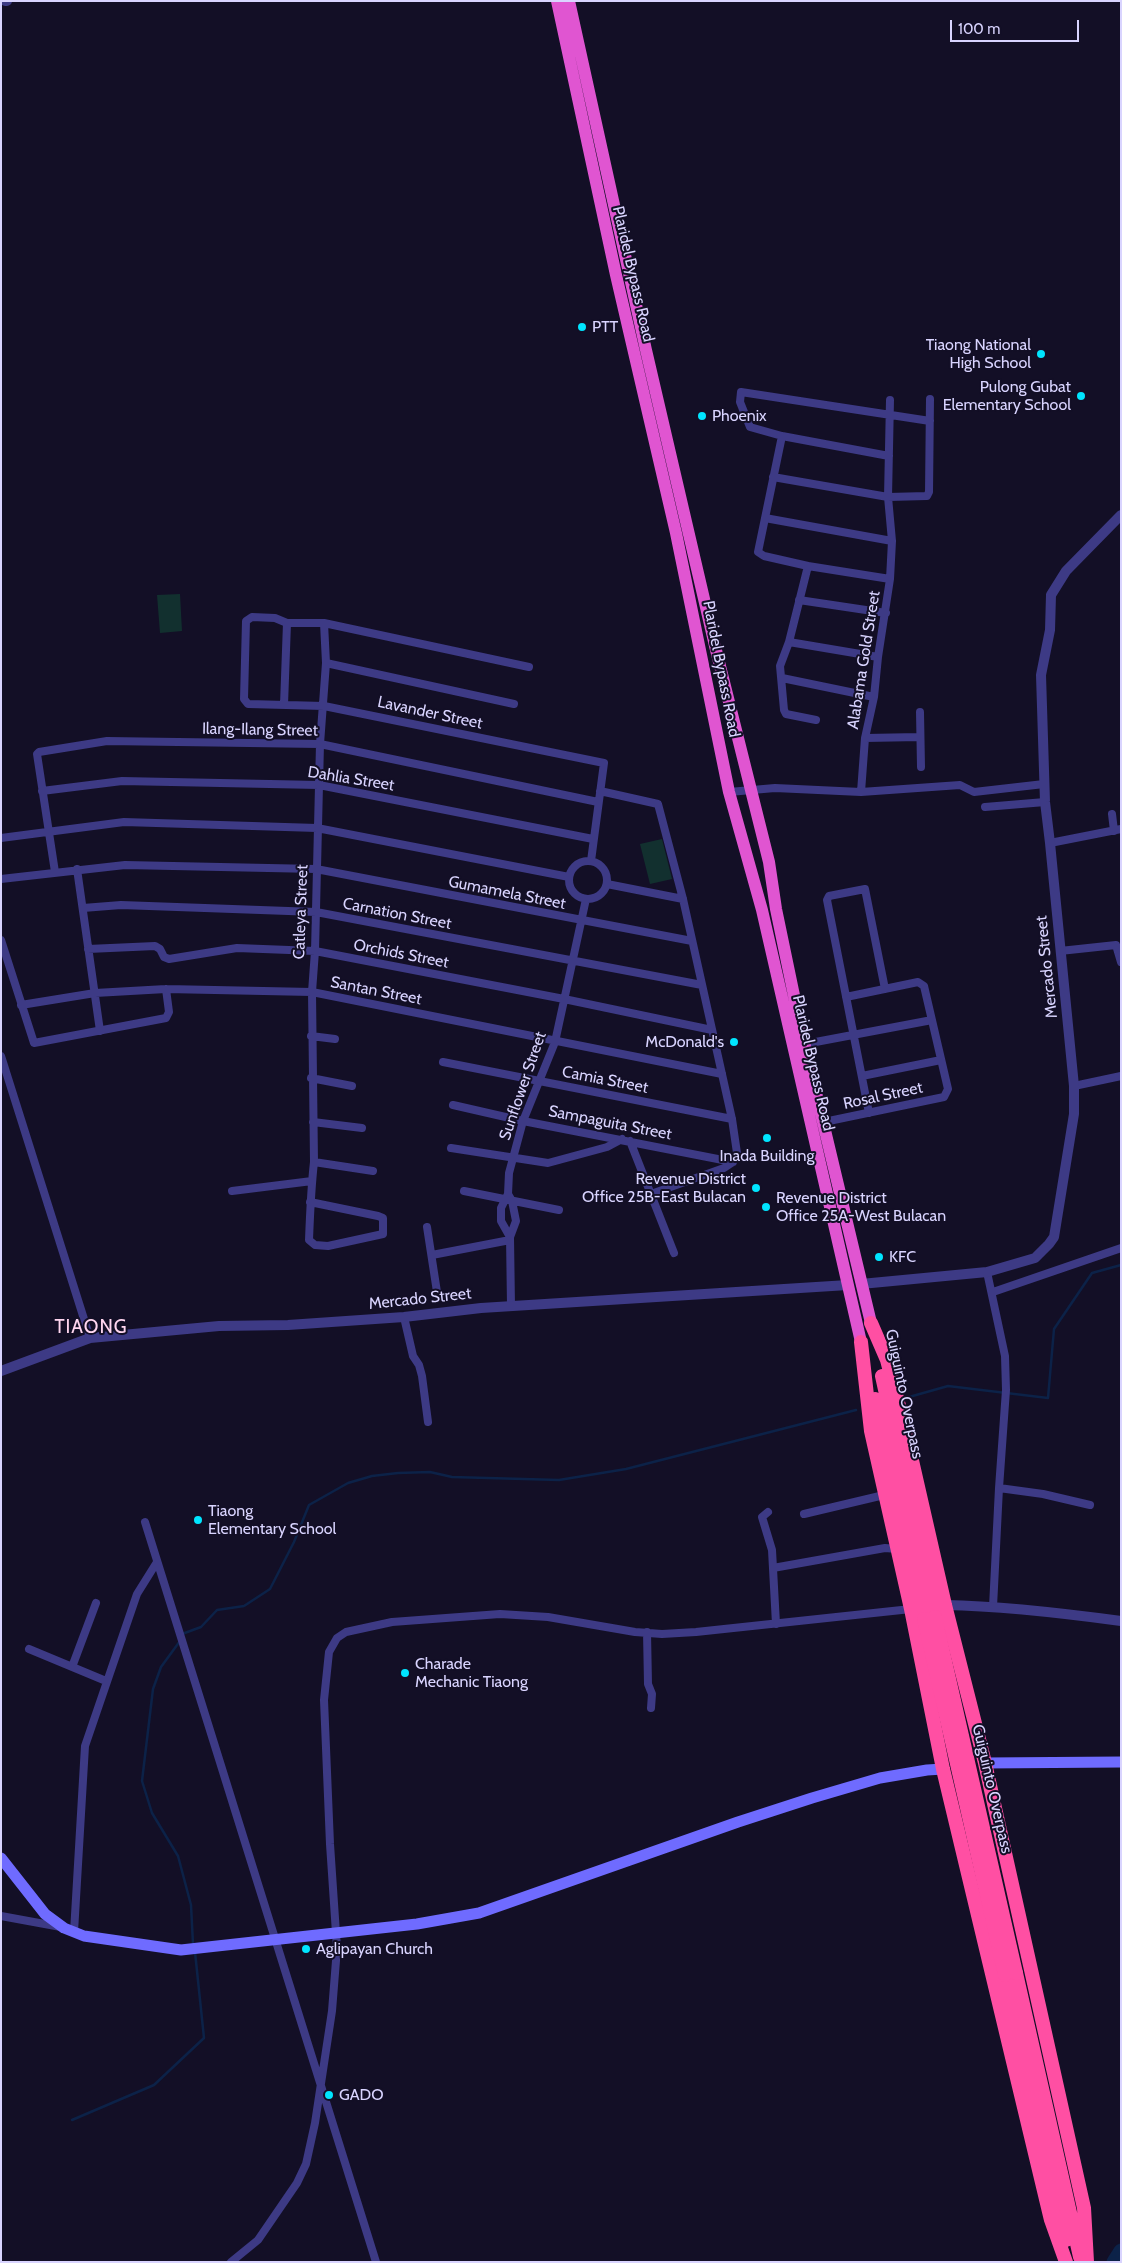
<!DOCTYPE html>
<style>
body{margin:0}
#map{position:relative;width:1122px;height:2263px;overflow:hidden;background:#130f26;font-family:Cabin,sans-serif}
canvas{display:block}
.frame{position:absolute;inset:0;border:2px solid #d9d4ff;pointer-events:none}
.scale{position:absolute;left:950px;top:20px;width:129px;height:22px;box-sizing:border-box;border:2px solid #d9d4ff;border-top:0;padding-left:6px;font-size:15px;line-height:18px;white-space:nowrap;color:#d9d4ff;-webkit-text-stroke:4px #130f26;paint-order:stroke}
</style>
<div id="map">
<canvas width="1122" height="2263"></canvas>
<div class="frame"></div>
<div class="scale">100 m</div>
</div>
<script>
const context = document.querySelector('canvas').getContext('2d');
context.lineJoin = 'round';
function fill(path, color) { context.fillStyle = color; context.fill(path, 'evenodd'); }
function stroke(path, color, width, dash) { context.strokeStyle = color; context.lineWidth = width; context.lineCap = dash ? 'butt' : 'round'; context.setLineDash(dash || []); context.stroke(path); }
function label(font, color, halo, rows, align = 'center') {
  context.font = font + ' Cabin,sans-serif'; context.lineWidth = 4; context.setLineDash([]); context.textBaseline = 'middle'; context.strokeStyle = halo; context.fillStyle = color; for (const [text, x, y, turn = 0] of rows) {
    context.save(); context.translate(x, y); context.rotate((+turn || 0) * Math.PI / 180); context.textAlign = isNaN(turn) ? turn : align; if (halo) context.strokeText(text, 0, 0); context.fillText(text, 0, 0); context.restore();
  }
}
fill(new Path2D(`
 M 180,594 L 182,631 L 160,633 L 157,595 Z
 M 662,839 L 672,879 L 650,884 L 640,844 Z`), '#12302f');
stroke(new Path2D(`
 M 902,1399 L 948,1386 L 1048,1398 L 1054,1329 L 1092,1273 L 1121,1265
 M 182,1634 L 201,1627 L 217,1610 L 244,1606 L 270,1589 L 294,1542 L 309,1505 L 348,1483 L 372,1476 L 398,1473 L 430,1472 L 452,1477 L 559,1480 L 626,1469 L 856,1410
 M 180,1641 L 161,1667 L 153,1689 L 142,1781 L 152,1813 L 178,1856 L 191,1905 L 193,1944
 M 72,2120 L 154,2085 L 204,2038 L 195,1952`), '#0c2248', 2.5);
stroke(new Path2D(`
 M 1114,2262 L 1121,2251`), '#0c2248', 15);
stroke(new Path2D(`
 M 782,436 L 758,552 L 764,556 L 808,566 L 890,579
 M 889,456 L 782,436 L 750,427 L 740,402 L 741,392 L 930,421
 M 773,477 L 888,497 L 927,496 L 929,492 L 930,399
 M 765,518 L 892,541
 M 808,566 L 789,642 L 780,666 L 784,710 L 786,714 L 816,720
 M 799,600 L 886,613
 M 789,642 L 878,657
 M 326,663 L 514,704
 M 529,667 L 324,623 L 287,623 L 275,618 L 252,617 L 246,621 L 244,699 L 248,704 L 324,706 L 604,763 L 591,861
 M 782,678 L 874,697
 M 284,705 L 287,623
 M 920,712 L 921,767
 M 865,738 L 920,737
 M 42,791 L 122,781 L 319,785 L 593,839
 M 600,791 L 658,804 L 683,899 L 732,1119 L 737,1153 L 733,1162 L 724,1168 L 651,1194
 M 729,792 L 775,788 L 861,792 L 865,738 L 874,697 L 878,657 L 890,579 L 892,541 L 888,497 L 890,400
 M 861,792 L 960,785 L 974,792 L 1044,784
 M 985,807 L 1045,802
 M 1112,814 L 1114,831
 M 1,838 L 124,822 L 317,828 L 569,877
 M 1050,843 L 1121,829
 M569 880a19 19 0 1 1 38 0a19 19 0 1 1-38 0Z
 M 77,869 L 100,1031
 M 55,872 L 37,754 L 39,752 L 107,741 L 320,744 L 598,802
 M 1,879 L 125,865 L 316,869 L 692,941
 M 607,884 L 683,899
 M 83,908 L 121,905 L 316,912 L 702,985
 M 1,940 L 34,1043 L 166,1018 L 169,1012 L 166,989
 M 88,949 L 155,946 L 160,949 L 164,957 L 169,959 L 237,948 L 315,951 L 564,999 L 712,1030
 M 1060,951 L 1116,945 L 1121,962
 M 21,1005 L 95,993 L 166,989 L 312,992 L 722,1074
 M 311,1036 L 335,1039
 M 805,1044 L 932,1020
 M 1,1056 L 90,1338
 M 443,1062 L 732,1119
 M 862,1076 L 941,1060
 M 311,1078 L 352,1086
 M 1074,1086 L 1121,1076
 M 453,1105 L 523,1121 L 733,1162
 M 869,1113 L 827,900 L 829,896 L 865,889 L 885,989
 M 313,1122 L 362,1128
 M 824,1122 L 944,1097 L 948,1089 L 924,986 L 918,982 L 846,997
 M 630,1141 L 674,1253
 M 451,1148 L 548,1163 L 607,1147 L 622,1139
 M 314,1162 L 373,1171
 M 232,1191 L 312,1181
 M 464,1191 L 559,1210
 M 508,1194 L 512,1201 L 516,1221 L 510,1237 L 511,1306
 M 310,1202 L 378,1216 L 383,1218 L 383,1234 L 328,1246 L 315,1245 L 309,1240 C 310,1214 311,1188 314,1162 L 312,992 L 315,951 L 320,744 L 326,663 L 324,623
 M 427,1227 L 437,1292
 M 510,1237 L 501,1221 L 501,1208 L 508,1194 L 509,1173 L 523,1121 L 555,1042 L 586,899
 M 432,1255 L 510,1240
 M 987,1272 L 1005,1356 L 1006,1390 L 999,1488 L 993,1607
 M 993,1292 L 1121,1248
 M 404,1317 L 413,1356 L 419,1365 L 422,1376 L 428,1422
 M 999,1488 L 1043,1494 L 1090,1505
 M 768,1512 L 762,1517 L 772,1550 L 776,1624
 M 804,1514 L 884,1495
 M 145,1522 L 376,2262
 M 773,1568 L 885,1548 L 897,1549
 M 647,1632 L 648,1684 L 652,1694 L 651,1708
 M 29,1649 L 106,1681
 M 72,1667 L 96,1603
 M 1,1916 L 61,1927
 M 74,1932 L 85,1746 L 137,1594 L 157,1562
 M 231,2262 L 258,2240 L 297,2183 L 306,2164 L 315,2123 L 332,2011 L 337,1948 L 330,1844 L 324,1700 L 329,1652 L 337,1638 L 346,1632 L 392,1622 L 500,1614 L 548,1617 L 635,1632 L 662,1634 L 696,1632 L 911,1609`), '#3d3a85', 8);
stroke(new Path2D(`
 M 5,1 L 7,1
 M 861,1284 L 987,1272 L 1035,1258 L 1049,1244 L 1054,1237 L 1074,1114 L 1074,1086 L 1050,843 L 1045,802 L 1041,675 L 1050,630 L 1051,595 L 1066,571 L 1121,515
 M 1,1371 L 90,1338 L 219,1326 L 288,1325 L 404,1317 L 481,1308 L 848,1285
 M 945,1605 C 1004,1606 1062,1613 1121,1621`), '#3d3a85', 10);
stroke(new Path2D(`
 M 985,1763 L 1121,1762
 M 1,1858 L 45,1914 L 64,1928 L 84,1936 L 181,1950 L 208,1947 L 417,1924 L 479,1913 L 738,1822 L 812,1798 L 880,1778 L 927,1770 L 943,1769`), '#6f6bff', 11);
stroke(new Path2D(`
 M 557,1 L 616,275 L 676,533 L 729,792 L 762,910 L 861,1342
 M 569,1 L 646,350 L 715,646 L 769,862 L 776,909 L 802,1034 L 871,1323`), '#e055d1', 12);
stroke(new Path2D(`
 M 871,1323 L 887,1360 L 903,1421 L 945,1605 L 985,1763 L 1084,2208 L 1087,2262
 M 861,1342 L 871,1431 L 911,1609 L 943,1769 L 1051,2220 L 1066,2262
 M 882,1376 L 935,1617
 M 875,1399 L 924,1619
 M 1016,1973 L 1080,2257
 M 1005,1975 L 1066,2240`), '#ff4fa3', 14);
stroke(new Path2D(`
 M 935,1617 L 1016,1973
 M 924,1619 L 1005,1975`), '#ff4fa3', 14);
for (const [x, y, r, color] of [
 [582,327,5,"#00e5ff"],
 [1041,354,5,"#00e5ff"],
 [1081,396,5,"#00e5ff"],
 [702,416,5,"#00e5ff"],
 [734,1042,5,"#00e5ff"],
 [767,1138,5,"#00e5ff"],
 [756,1188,5,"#00e5ff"],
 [766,1207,5,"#00e5ff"],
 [879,1257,5,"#00e5ff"],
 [198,1520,5,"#00e5ff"],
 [405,1673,5,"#00e5ff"],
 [306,1949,5,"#00e5ff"],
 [329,2095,5,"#00e5ff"]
]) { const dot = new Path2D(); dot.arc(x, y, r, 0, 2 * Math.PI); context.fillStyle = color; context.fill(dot); stroke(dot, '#130f26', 2); }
label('16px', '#d9d4ff', '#130f26', [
 ["Plaridel Bypass Road",633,274,77],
 ["Alabama Gold Street",864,660,-81],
 ["Plaridel Bypass Road",721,669,79],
 ["Lavander Street",430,713,12],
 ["Ilang-Ilang Street",260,730,1],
 ["Dahlia Street",351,779,9],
 ["Gumamela Street",507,893,11],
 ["Catleya Street",301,912,-88],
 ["Carnation Street",397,914,11],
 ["Orchids Street",401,954,11],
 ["Mercado Street",1047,967,-96],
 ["Santan Street",376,991,11],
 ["Plaridel Bypass Road",813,1063,77],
 ["Camia Street",605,1080,11],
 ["Sunflower Street",523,1086,-71],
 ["Rosal Street",883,1096,-12],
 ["Sampaguita Street",610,1123,11],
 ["Mercado Street",420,1299,-6],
 ["Guiguinto Overpass",904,1394,78],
 ["Guiguinto Overpass",992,1789,77]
]);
label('16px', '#d9d4ff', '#130f26', [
 ["PTT",592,327],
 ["Tiaong National",1031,345,"right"],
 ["High School",1031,363,"right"],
 ["Pulong Gubat",1071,387,"right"],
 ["Elementary School",1071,405,"right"],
 ["Phoenix",712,416],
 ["McDonald's",724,1042,"right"],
 ["Inada Building",767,1156,"center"],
 ["Revenue District",746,1179,"right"],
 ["Office 25B-East Bulacan",746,1197,"right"],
 ["Revenue District",776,1198],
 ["Office 25A-West Bulacan",776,1216],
 ["KFC",889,1257],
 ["Tiaong",208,1511],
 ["Elementary School",208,1529],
 ["Charade",415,1664],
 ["Mechanic Tiaong",415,1682],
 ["Aglipayan Church",316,1949],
 ["GADO",339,2095]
], 'left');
context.letterSpacing = '1px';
label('19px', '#ffd6f0', '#130f26', [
 ["TIAONG",91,1327]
]);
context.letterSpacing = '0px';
</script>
